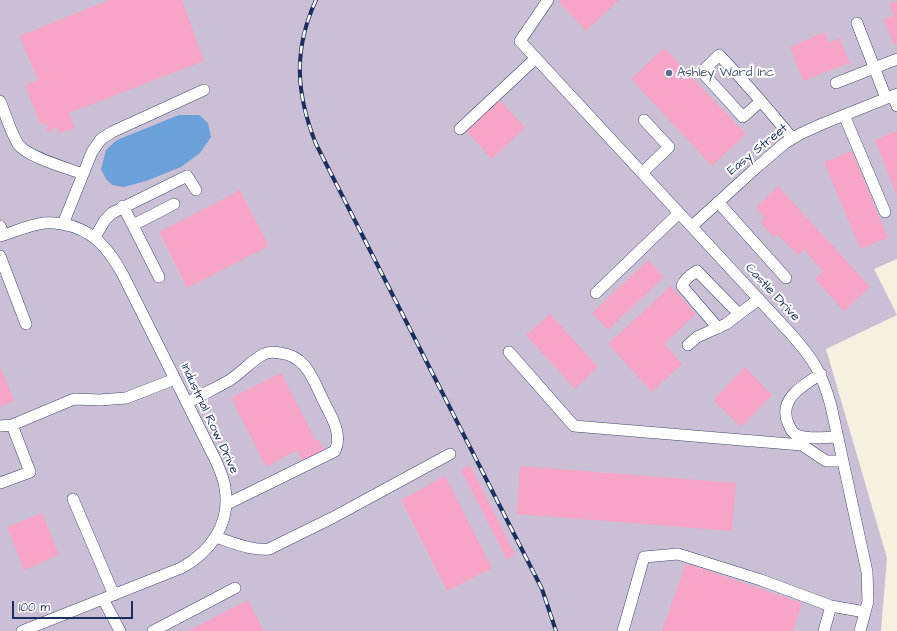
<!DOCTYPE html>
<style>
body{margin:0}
#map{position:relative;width:897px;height:631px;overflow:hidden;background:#f6f0e0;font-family:"Architects Daughter",sans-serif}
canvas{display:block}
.scale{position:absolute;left:12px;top:601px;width:121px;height:18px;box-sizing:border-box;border:2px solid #1b2f5e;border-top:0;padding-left:5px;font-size:12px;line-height:14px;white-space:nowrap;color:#1b2f5e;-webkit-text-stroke:3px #fff;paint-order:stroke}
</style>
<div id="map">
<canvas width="897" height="631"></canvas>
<div class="scale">100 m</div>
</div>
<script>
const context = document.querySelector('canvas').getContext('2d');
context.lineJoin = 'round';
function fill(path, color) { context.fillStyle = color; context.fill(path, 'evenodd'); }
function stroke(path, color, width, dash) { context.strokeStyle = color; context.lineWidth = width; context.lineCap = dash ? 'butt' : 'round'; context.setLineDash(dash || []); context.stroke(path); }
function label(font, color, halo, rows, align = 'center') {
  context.font = font + ' "Architects Daughter",sans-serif'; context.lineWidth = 4; context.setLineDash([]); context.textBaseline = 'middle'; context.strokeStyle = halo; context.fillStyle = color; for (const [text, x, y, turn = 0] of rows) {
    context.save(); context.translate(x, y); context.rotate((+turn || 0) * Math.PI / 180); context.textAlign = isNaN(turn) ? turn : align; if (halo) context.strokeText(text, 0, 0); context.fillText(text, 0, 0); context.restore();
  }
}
fill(new Path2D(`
 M 0,0 L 897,0 L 897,259 L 874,269 L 897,315 L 826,349 L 887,558 L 881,631 L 0,631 Z`), '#cbbfd5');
fill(new Path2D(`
 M 179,115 L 199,115 L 208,123 L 211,137 L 200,153 L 181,167 L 146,181 L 124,187 L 112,185 L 106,179 L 101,169 L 106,150 L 117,140 Z`), '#6ba0d8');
fill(new Path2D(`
 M 109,0 L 182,0 L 204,61 L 69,113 L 75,128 L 59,133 L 56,127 L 53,128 L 51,132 L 46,130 L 48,126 L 44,123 L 40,124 L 25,85 L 38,80 L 19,36 Z
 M 562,0 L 619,0 L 586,31 L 559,2 Z
 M 897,1 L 897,44 L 894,45 L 883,20 L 894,15 L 889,4 Z
 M 824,32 L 829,43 L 839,38 L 850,63 L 803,81 L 790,47 Z
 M 664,48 L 746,134 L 712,166 L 631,79 Z
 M 499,99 L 525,128 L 492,159 L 466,131 Z
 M 897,131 L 897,196 L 875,140 Z
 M 852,151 L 888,238 L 860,249 L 824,162 Z
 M 778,186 L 870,287 L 844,311 L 815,279 L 823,271 L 804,250 L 798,255 L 777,234 L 774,237 L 760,222 L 764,218 L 756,208 Z
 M 240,190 L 269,246 L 187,288 L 159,232 Z
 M 648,260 L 664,277 L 608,330 L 592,313 Z
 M 671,286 L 696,314 L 664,344 L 682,364 L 652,392 L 608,344 Z
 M 550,314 L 598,367 L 575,389 L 526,335 Z
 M 0,366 L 14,401 L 0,407 Z
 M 745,367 L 772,395 L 741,427 L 713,400 Z
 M 281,373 L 316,441 L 319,440 L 324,450 L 303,461 L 297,450 L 266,467 L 231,398 Z
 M 470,465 L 515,554 L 507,560 L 461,470 Z
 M 520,466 L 736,483 L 732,531 L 517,514 Z
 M 445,476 L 492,568 L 447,591 L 401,500 Z
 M 42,513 L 59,555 L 24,570 L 7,527 Z
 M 686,563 L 802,603 L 793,631 L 662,631 Z
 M 248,600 L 264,631 L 188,631 Z`), '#f6a5c7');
const minor = new Path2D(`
 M 548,0 L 520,41 L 791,334 C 814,360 822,373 831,406 L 867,572 L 868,601 L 860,631
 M 857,23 L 886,98
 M 836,83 L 897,59
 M 893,96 L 897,106
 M 0,101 C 6,115 10,131 18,144 C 27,157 67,168 83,174
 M 761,101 L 743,117 L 702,72 L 719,55 C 745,82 769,110 792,138
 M 844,115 L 885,212
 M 460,129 L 536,58
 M 642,173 L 669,147 L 644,120
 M 718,202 L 786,278
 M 123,206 L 159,277
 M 63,224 L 92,152 L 101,139 L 112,132 L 204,90
 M 133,225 L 174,204
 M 0,226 L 4,235
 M 692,226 L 757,167 L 785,143 L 800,134 L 822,124 L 897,94
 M 0,236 C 14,232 29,225 44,223 C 50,222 56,223 62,224 C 93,229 109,249 123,275 L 215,459 C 219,468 224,478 225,488 C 231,523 211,552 181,568 L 22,631
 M 95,237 L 105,220 L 112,213 L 187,176 L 196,190
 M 0,256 L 26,324
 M 596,293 L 679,213
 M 718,328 L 682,286 C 684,280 692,274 697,271 L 739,314
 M 688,345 L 697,337 L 726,324 L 759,299
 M 509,352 L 574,426 L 802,445 L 826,461 L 843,461
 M 821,374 C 803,385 778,399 788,423 C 790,428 792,433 797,435 C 809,440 825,437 838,437
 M 187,403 C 201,395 216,388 230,380 C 242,372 252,360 264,354 C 269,352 275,352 280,353 C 307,356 313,380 324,402 C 331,416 343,434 335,451 L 227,504
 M 0,426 L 12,425 L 74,399 L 100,400 L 126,398 L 175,379
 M 0,483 L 30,472 L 12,425
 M 73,499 L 114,595
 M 215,537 C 232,542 252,551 269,549 L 332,518 L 450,454
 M 103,599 L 120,631
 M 153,631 L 235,588
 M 623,631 L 644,557 L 678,554 L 761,580 L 831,606
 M 824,631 L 831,606 L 865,612`);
stroke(minor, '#3c4c72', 12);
stroke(minor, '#fff', 11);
const rail = new Path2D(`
 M 316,0 C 293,50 296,94 316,144 L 542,589 L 556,631`);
stroke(rail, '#1b2f5e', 4);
stroke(rail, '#fff', 2.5, [8]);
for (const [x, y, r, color] of [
 [669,73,4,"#5c6f8a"]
]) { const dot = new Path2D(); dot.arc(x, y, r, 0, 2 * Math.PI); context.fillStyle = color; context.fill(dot); stroke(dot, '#fff', 1.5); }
label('13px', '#4e5e75', '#fff', [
 ["Ashley Ward Inc",677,73]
], 'left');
label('13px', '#1b2f5e', '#fff', [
 ["Easy Street",758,150,-39],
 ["Castle Drive",772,293,47],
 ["Industrial Row Drive",209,419,65]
]);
</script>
